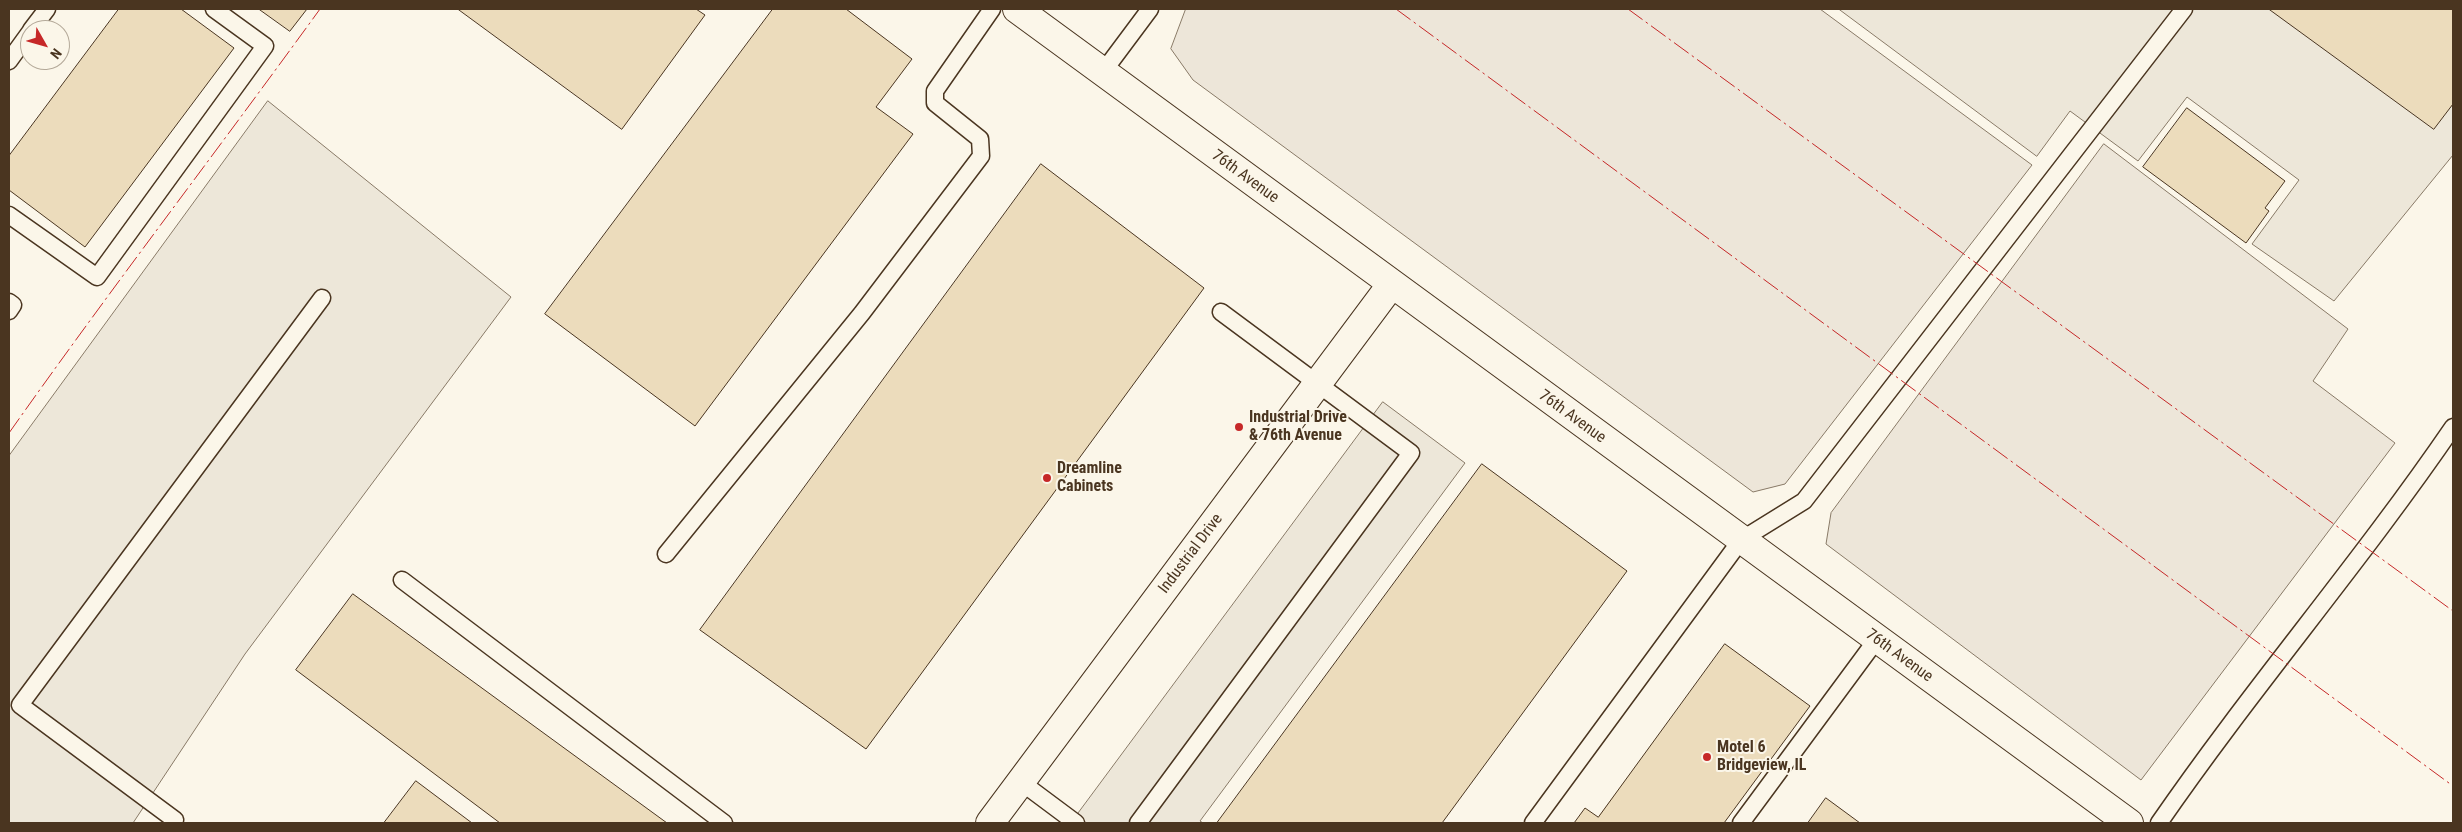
<!DOCTYPE html>
<style>
body{margin:0}
#map{position:relative;width:2462px;height:832px;overflow:hidden;background:#fbf6e9;font-family:"Roboto Condensed",sans-serif}
canvas{display:block}
.frame{position:absolute;inset:0;border:10px solid #4a3520;pointer-events:none}
.north{position:absolute;left:20px;top:20px;width:50px;height:50px;box-sizing:border-box;background:#fbf6e9;border:1px solid #b4a999;border-radius:50%;rotate:128deg;font-size:14px;font-weight:700;line-height:20px;text-align:center;color:#4a3520}
.north::after{content:'';display:block;margin:auto;width:18px;height:22px;background:#c62828;clip-path:polygon(50% 0,100% 100%,50% 72%,0 100%)}
</style>
<div id="map">
<canvas width="2462" height="832"></canvas>
<div class="frame"></div>
<div class="north">N</div>
</div>
<script>
const context = document.querySelector('canvas').getContext('2d');
context.lineJoin = 'round';
function fill(path, color) { context.fillStyle = color; context.fill(path, 'evenodd'); }
function stroke(path, color, width, dash) { context.strokeStyle = color; context.lineWidth = width; context.lineCap = dash ? 'butt' : 'round'; context.setLineDash(dash || []); context.stroke(path); }
function label(font, color, halo, rows, align = 'center') {
  context.font = font + ' "Roboto Condensed",sans-serif'; context.lineWidth = 4; context.setLineDash([]); context.textBaseline = 'middle'; context.strokeStyle = halo; context.fillStyle = color; for (const [text, x, y, turn = 0] of rows) {
    context.save(); context.translate(x, y); context.rotate((+turn || 0) * Math.PI / 180); context.textAlign = isNaN(turn) ? turn : align; if (halo) context.strokeText(text, 0, 0); context.fillText(text, 0, 0); context.restore();
  }
}
const green = new Path2D(`
 M 1186,9 L 1820,9 L 2032,165 L 1785,484 L 1753,492 L 1193,80 L 1171,49 Z
 M 2104,144 L 2348,329 L 2313,381 L 2395,443 L 2141,780 L 1826,544 L 1831,513 Z`);
fill(green, '#ede6d9');
stroke(green, '#887966', 1);
const parking = new Path2D(`
 M 1839,9 L 2453,9 L 2453,155 L 2334,301 L 2252,244 L 2299,180 L 2187,97 L 2138,161 L 2070,111 L 2037,156 Z
 M 268,101 L 511,297 L 245,654 L 133,823 L 9,823 L 9,456 Z
 M 1383,402 L 1465,463 L 1200,821 L 1203,823 L 1071,823 Z`);
fill(parking, '#ede7d9');
stroke(parking, '#887966', 1);
const building = new Path2D(`
 M 119,9 L 181,9 L 234,48 L 85,247 L 9,190 L 9,156 Z
 M 259,9 L 307,9 L 290,31 Z
 M 458,9 L 696,9 L 705,15 L 622,129 Z
 M 773,9 L 846,9 L 912,59 L 876,107 L 913,134 L 695,426 L 545,314 Z
 M 2269,9 L 2453,9 L 2453,104 L 2434,129 Z
 M 2187,108 L 2285,181 L 2265,208 L 2269,211 L 2246,243 L 2143,167 Z
 M 1041,164 L 1204,288 L 866,749 L 700,630 Z
 M 1482,464 L 1627,571 L 1442,823 L 1217,823 Z
 M 353,594 L 667,823 L 500,823 L 296,670 Z
 M 1725,644 L 1810,706 L 1724,823 L 1574,823 L 1585,808 L 1598,817 Z
 M 416,781 L 472,823 L 384,823 Z
 M 1826,798 L 1860,823 L 1808,823 Z`);
fill(building, '#ecdcbc');
stroke(building, '#4a3520', 1);
const service = new Path2D(`
 M 31,30 L 47,9
 M 9,61 L 30,32
 M 1103,72 L 1150,9
 M 9,215 L 97,277 L 265,46 L 214,9
 M 9,302 L 13,305 L 9,311
 M 666,554 L 862,313 L 981,156 L 980,139 L 935,103 L 935,91 L 992,9
 M 402,580 L 724,823
 M 1021,782 L 1076,823
 M 173,823 L 175,820 L 20,705 L 322,298
 M 1138,823 L 1411,453 L 1221,312
 M 1533,823 L 1741,540 L 1804,501 L 2184,9
 M 1741,823 L 1877,639
 M 2159,823 C 2252,688 2360,563 2453,427`);
const minor = new Path2D(`
 M 990,823 L 1391,285`);
const tertiary = new Path2D(`
 M 1017,9 L 2129,823`);
stroke(service, '#4a3520', 19);
stroke(minor, '#4a3520', 30);
stroke(tertiary, '#4a3520', 30);
stroke(service, '#fbf6e9', 16);
stroke(minor, '#fbf6e9', 28);
stroke(tertiary, '#fbf6e9', 28);
stroke(new Path2D(`
 M 1396,9 L 2453,786
 M 1628,9 L 2453,611
 M 9,433 C 110,290 217,151 320,9`), '#c62828', 1, [18, 4, 2.5, 4]);
for (const [x, y, r, color] of [
 [1239,427,5,"#c62828"],
 [1047,478,5,"#c62828"],
 [1707,757,5,"#c62828"]
]) { const dot = new Path2D(); dot.arc(x, y, r, 0, 2 * Math.PI); context.fillStyle = color; context.fill(dot); stroke(dot, '#fbf6e9', 2); }
label('16px', '#4a3520', '#fbf6e9', [
 ["76th Avenue",1245,177,36],
 ["76th Avenue",1572,417,36],
 ["Industrial Drive",1191,554,-53],
 ["76th Avenue",1899,656,36]
]);
label('bold 16px', '#4a3520', '#fbf6e9', [
 ["Industrial Drive",1249,418],
 ["& 76th Avenue",1249,436],
 ["Dreamline",1057,469],
 ["Cabinets",1057,487],
 ["Motel 6",1717,748],
 ["Bridgeview, IL",1717,766]
], 'left');
</script>
